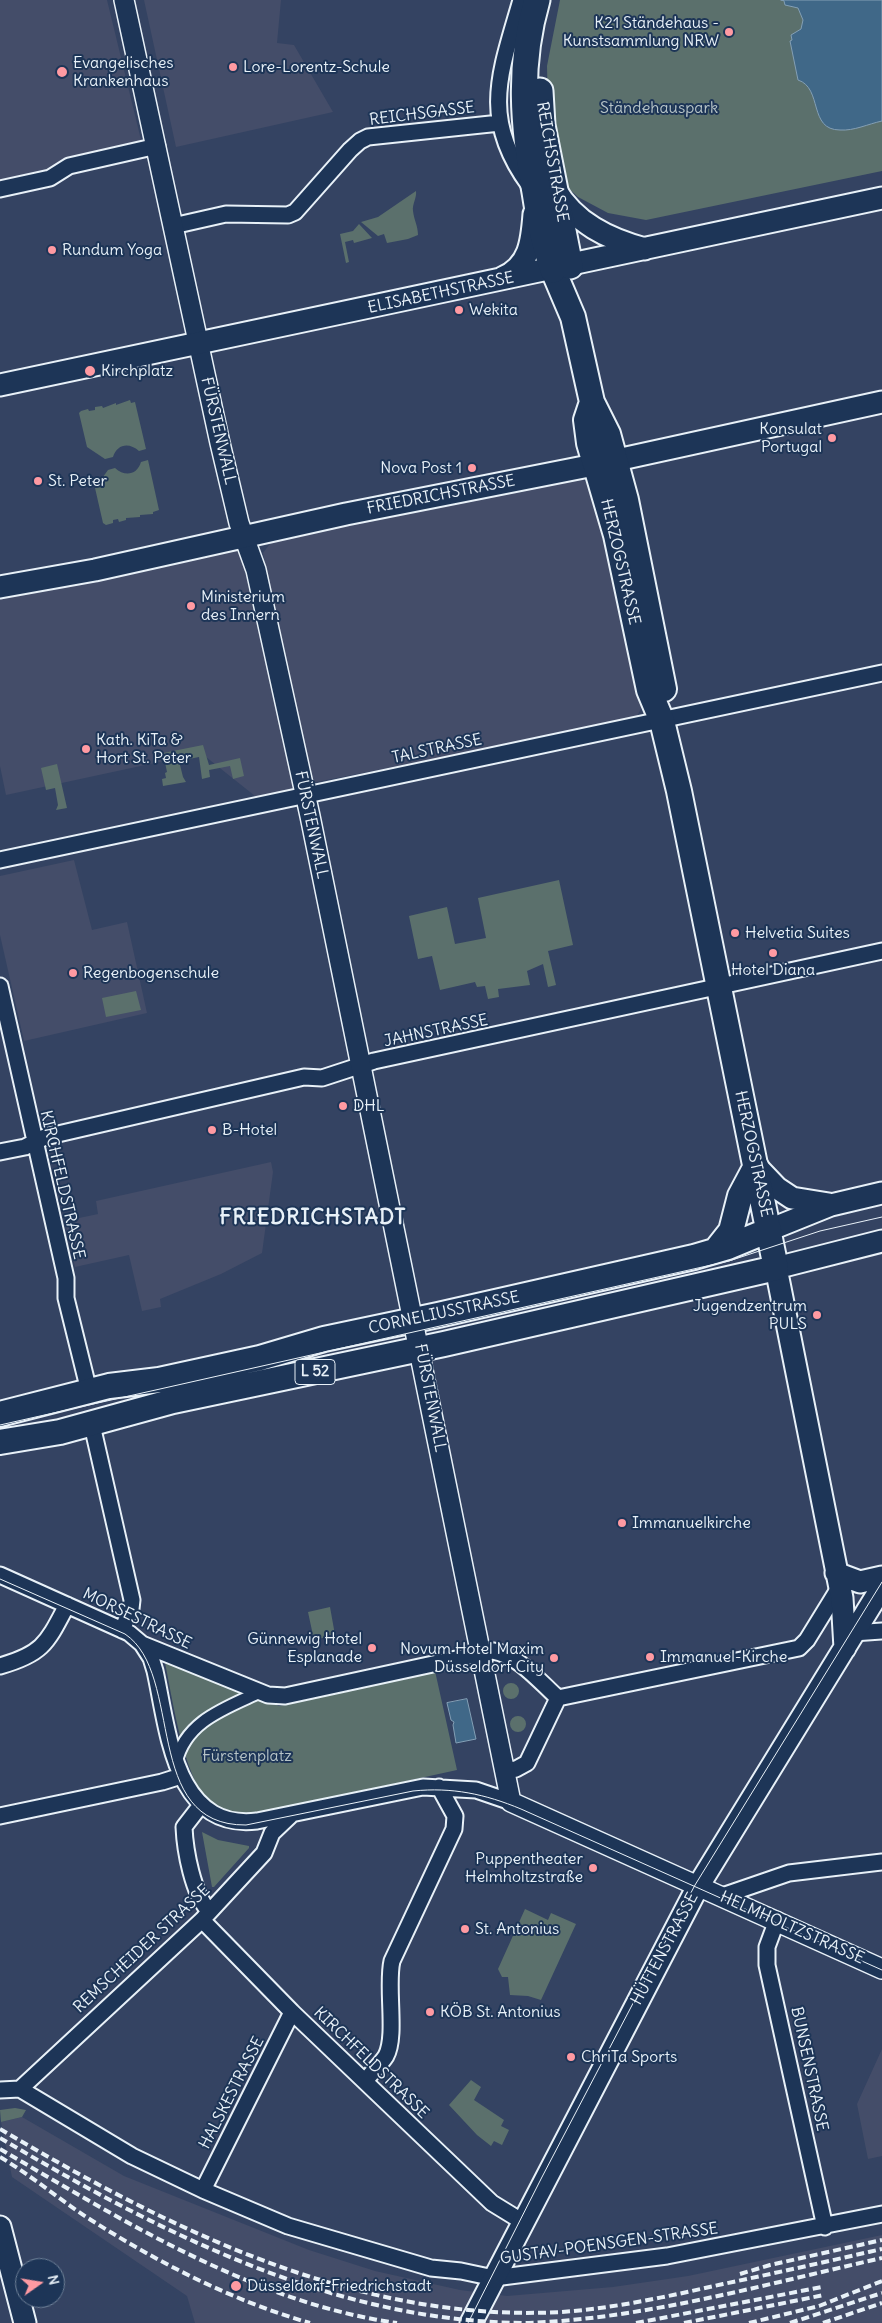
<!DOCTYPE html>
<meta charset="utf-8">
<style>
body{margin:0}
#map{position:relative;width:882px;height:2323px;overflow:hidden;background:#344362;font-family:Delius,sans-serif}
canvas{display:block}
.north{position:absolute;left:15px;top:2258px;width:50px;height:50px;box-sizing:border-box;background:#1d3557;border:1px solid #6e8097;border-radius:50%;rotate:77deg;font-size:14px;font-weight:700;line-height:20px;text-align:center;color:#e8f1f8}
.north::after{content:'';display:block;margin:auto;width:18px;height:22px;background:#ff9aa2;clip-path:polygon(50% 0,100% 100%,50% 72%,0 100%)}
</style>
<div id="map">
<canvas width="882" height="2323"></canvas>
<div class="north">N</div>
</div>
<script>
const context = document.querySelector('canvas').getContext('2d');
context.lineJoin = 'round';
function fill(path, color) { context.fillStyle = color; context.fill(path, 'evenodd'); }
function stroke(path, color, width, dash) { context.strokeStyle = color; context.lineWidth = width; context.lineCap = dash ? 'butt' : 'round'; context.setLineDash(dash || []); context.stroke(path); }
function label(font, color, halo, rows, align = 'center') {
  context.font = font + ' Delius,sans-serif'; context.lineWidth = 4; context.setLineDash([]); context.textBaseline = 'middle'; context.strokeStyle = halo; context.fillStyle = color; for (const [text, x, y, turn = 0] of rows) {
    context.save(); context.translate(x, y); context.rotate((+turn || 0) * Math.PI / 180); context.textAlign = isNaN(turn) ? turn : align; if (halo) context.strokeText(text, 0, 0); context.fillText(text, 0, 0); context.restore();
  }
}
fill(new Path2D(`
 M 0,0 L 107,0 L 142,144 L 42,174 L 0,183 Z
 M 144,0 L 281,0 L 277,43 L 294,45 L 333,112 L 176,147 Z
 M 575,475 L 594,487 L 644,703 L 635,720 L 316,782 L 309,778 L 263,553 L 272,541 Z
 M 233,548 L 241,554 L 294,785 L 289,793 L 260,800 L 201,753 L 6,795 L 0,766 L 0,595 Z
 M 74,860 L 92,930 L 127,922 L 147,1013 L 24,1041 L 0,935 L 0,876 Z
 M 271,1162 L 273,1172 L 262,1253 L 221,1274 L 160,1299 L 161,1307 L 142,1311 L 129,1255 L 75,1267 L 65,1221 L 98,1214 L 96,1201 Z
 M 882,2049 L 882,2156 L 868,2159 L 857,2104 Z
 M 22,2117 L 124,2176 L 309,2250 L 375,2271 L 460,2290 L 507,2296 L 613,2287 L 688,2276 L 882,2235 L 882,2323 L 195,2323 L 187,2296 L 12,2177 L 1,2122 Z`), '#444d69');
fill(new Path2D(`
 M 560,0 L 882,0 L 882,171 L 646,220 L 608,213 L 578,197 L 563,183 L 548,109 L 547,66 Z
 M 416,191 C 417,198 412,204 413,211 C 414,220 418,226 418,235 L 408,239 L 387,243 L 384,234 L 378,236 L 361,222 L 378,217 Z
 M 359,224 L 372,238 L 354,243 L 353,240 L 345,242 L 349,262 L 346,263 L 340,234 L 353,231 Z
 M 130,400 L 131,403 L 135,402 L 146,449 L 139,451 C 129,442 117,444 113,457 L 105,459 L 87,447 L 79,413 L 81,411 L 88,409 L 89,411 L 95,410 L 95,407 L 102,406 L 103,408 L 116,403 L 116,405 Z
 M 148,460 L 159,510 L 153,512 L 153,514 L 140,515 L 140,517 L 126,518 L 126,520 L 119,522 L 118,519 L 113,520 L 113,523 L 106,525 L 103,523 L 95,488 L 108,470 L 115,468 C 125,477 137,475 141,462 Z
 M 203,745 L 209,765 L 240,758 L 244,776 L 233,779 L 230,766 L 209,770 L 210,777 L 202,779 L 199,757 L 179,761 L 183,777 L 186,782 L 163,786 L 162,779 L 166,778 L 165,773 L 167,772 L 163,753 Z
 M 57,764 L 67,808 L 56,810 L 58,805 L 55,788 L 46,790 L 41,768 Z
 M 559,880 L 573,945 L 548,951 L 556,985 L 548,987 L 543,964 L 527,971 L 530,985 L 498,989 L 499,997 L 488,999 L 485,986 L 477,987 L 475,982 L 440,990 L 432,956 L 418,959 L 409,916 L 447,907 L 455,944 L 486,938 L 478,898 Z
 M 136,991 L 141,1010 L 106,1017 L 102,998 Z
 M 330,1607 L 335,1635 L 314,1640 L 308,1612 Z
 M 164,1658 L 279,1706 L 435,1671 L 457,1770 L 260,1813 C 243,1815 224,1815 210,1802 C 183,1779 172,1694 164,1658 Z
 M503 1691a8 8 0 1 1 16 0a8 8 0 1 1-16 0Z
 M510 1724a8 8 0 1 1 16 0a8 8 0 1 1-16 0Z
 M 202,1832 L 218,1840 L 249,1846 L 249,1848 L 214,1887 L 212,1887 Z
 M 525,1909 L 548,1920 L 551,1913 L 576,1924 L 541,2000 L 528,1996 L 510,1995 L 508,1977 L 502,1977 L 498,1969 Z
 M 471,2080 L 481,2087 L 474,2100 L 504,2120 L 501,2126 L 509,2130 L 502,2145 L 494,2141 L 491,2146 L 477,2135 L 449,2105 Z
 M 15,2108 L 26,2110 L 22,2117 L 1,2122 L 0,2110 Z`), '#5b706c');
const water = new Path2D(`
 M 781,0 L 882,0 L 882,121 C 868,124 854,131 840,130 C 808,130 823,88 798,80 L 790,41 L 792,40 L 791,35 L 801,29 L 803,20 L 798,8 L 785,5 L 784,1 Z
 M 467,1699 L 476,1739 L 456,1743 L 453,1725 L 454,1722 L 451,1720 L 447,1703 Z`);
fill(water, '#406888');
stroke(water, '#839fb5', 1);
const pedestrian = new Path2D(`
 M 176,1763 C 185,1721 226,1708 260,1692`);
const minor = new Path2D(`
 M 521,0 C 500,73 480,118 529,185
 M 0,189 L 50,178 L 69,166 L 157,146
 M 173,226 L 226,214 L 288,215 L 295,212 L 350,150 L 360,141 L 368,137 L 500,123
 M 0,860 L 882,673
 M 0,986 L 66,1278 L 66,1298 L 89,1391
 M 0,1152 L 25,1147 L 45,1137 L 304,1077 L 322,1078 L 374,1061 L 882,951
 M 92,1425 L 132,1600 L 131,1609 L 122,1630
 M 0,1575 L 129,1633 L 142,1644 L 268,1695 L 285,1696 L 493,1651 C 518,1655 540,1682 558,1698
 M 853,1633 L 882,1631
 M 142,1644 L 151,1658 L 155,1671 C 168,1729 174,1831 257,1821 L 423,1787 L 476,1790 L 511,1802
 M 0,1666 C 43,1654 47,1643 67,1605
 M 558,1698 L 799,1648 L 807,1640 L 839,1588
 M 505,1771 L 516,1769 L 527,1763 L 558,1698
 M 201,1805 L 184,1827 C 185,1851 193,1894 209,1911
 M 0,1816 L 162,1782 L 181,1776
 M 722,1896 L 789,1873 L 882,1862
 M 202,1920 L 292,2012 L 492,2203 L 523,2222
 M 777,1920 L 767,1947 L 767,1965 L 825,2227
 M 366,2080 C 372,2072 381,2064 386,2056 C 397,2036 386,1986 392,1961 L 454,1829 L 455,1816 L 439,1787
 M 20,2089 L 132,2156 L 203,2190 L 288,2226 L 431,2268 L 461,2271 L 494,2278 L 667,2256 L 882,2214
 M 0,2090 L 20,2089 L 202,1920 L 264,1853 L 272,1833 L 292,1814
 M 203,2190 L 292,2012`);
const tertiary = new Path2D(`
 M 124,0 L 220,443 L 239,523 L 256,570 L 310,816 L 511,1802 L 882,1969`);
const secondary = new Path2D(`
 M 555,189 C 575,223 608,239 645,249
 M 502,278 C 530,266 532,241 534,214
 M 0,385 C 294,322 588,262 882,198
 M 0,587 L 95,570 L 346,514 L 594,465 L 882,402
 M 756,1166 L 777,1188 L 792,1198 L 829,1204
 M 769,1230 L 831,1205 L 882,1193
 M 836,1573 L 860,1582 L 882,1577
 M 845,1648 L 842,1598 L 776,1268 L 882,1241
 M 0,2227 L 25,2323
 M 471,2323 L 697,1888 L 882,1587`);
const primary = new Path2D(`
 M 553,270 L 573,317 L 592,402 L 608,434 L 626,500 L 664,689
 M 716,1250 L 731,1231 L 740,1196 L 756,1166
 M 0,1414 L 109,1386 L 159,1380 L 260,1358 L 324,1339 L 438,1315 L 694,1257 L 728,1247 L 769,1230
 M 0,1442 L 60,1432 L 173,1401 L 444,1344 L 776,1268 L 679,791 L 662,721 L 649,690 L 616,535 L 589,443 L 586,420 L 592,402`);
const trunk = new Path2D(`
 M 537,0 C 518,65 523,127 535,192 C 539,218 544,244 553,270
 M 540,91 L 542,125 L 570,266`);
stroke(pedestrian, '#e8f1f8', 15);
stroke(minor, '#e8f1f8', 19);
stroke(tertiary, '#e8f1f8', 22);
stroke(secondary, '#e8f1f8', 25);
stroke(primary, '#e8f1f8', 28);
stroke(trunk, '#e8f1f8', 29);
stroke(pedestrian, '#1d3557', 11);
stroke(minor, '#1d3557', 15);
stroke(tertiary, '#1d3557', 19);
stroke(secondary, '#1d3557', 21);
stroke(primary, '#1d3557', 24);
stroke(trunk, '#1d3557', 25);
stroke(new Path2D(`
 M 0,1425 L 729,1261 L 820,1231 L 882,1217
 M 0,1579 L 125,1634 C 185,1674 141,1826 246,1825 L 413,1791 C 452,1787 485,1794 521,1809 L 882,1970
 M 468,2323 L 542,2177 L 695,1885 L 882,1582`), '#e8f1f8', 1);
stroke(new Path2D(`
 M 0,2129 C 172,2230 357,2323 562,2312 C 616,2308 670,2296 723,2284 C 776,2273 829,2261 882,2249
 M 0,2138 C 161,2233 336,2323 529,2323 C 648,2318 766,2284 882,2258
 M 0,2149 C 122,2220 254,2303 397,2323
 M 0,2157 C 32,2176 60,2200 91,2220 C 159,2263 233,2301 310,2323
 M 740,2274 L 770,2265 L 882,2240
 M 636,2323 L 822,2287
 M 684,2323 L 824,2295
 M 749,2323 L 819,2306 L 882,2281
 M 790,2323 L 882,2293
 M 823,2323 L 882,2303`), '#e8f1f8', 4, [8, 4]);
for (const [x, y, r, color] of [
 [729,32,5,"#ff9aa2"],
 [233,67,5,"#ff9aa2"],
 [62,72,6,"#ff9aa2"],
 [52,250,5,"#ff9aa2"],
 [459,310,5,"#ff9aa2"],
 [90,371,6,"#ff9aa2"],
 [832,438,5,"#ff9aa2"],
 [472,468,5,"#ff9aa2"],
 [38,481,5,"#ff9aa2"],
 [191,606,5,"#ff9aa2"],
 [86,749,5,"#ff9aa2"],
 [735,933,5,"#ff9aa2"],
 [773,953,5,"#ff9aa2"],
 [73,973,5,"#ff9aa2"],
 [343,1106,5,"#ff9aa2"],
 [212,1130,5,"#ff9aa2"],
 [817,1315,5,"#ff9aa2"],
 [622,1523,5,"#ff9aa2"],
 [372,1648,5,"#ff9aa2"],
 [650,1657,5,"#ff9aa2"],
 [554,1658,5,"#ff9aa2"],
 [593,1868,5,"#ff9aa2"],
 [465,1929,5,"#ff9aa2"],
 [430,2012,5,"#ff9aa2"],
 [571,2057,5,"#ff9aa2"],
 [236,2286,6,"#ff9aa2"]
]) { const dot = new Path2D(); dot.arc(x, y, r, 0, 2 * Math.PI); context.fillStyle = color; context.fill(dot); stroke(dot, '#1d3557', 2); }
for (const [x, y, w] of [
 [315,1372,40]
]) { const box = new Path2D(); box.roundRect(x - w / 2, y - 12.5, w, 25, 4); context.fillStyle = '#1d3557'; context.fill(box); stroke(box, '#e8f1f8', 1); }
label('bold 15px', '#e8f1f8', null, [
 ["L 52",315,1372]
]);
label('16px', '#e8f1f8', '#1d3557', [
 ["K21 Ständehaus -",719,23,"right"],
 ["Kunstsammlung NRW",719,41,"right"],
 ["Evangelisches",73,63],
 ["Krankenhaus",73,81],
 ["Lore-Lorentz-Schule",243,67],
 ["Rundum Yoga",62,250],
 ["Wekita",469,310],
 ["Kirchplatz",101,371],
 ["Konsulat",822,429,"right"],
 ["Portugal",822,447,"right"],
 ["Nova Post 1",462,468,"right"],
 ["St. Peter",48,481],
 ["Ministerium",201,597],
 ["des Innern",201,615],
 ["Kath. KiTa &",96,740],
 ["Hort St. Peter",96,758],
 ["Helvetia Suites",745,933],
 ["Hotel Diana",773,970,"center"],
 ["Regenbogenschule",83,973],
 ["DHL",353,1106],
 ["B-Hotel",222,1130],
 ["Jugendzentrum",807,1306,"right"],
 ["PULS",807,1324,"right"],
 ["Immanuelkirche",632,1523],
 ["Günnewig Hotel",362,1639,"right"],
 ["Esplanade",362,1657,"right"],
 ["Novum Hotel Maxim",544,1649,"right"],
 ["Düsseldorf City",544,1667,"right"],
 ["Immanuel-Kirche",660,1657],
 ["Puppentheater",583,1859,"right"],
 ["Helmholtzstraße",583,1877,"right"],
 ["St. Antonius",475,1929],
 ["KÖB St. Antonius",440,2012],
 ["ChriTa Sports",581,2057],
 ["Düsseldorf-Friedrichstadt",247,2286]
], 'left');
label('16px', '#b7c4c7', '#1d3557', [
 ["Ständehauspark",659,108],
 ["Fürstenplatz",247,1756]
]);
label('16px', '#e8f1f8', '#1d3557', [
 ["REICHSGASSE",422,114,-7],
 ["REICHSSTRASSE",552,162,80],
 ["ELISABETHSTRASSE",441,293,-12],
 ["FÜRSTENWALL",218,431,77],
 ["FRIEDRICHSTRASSE",441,495,-11],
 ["HERZOGSTRASSE",620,562,77],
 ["TALSTRASSE",437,749,-12],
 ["FÜRSTENWALL",311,825,78],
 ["JAHNSTRASSE",436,1031,-12],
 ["HERZOGSTRASSE",753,1154,78],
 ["KIRCHFELDSTRASSE",62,1185,77],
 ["CORNELIUSSTRASSE",444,1313,-12],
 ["FÜRSTENWALL",430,1398,79],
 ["MORSESTRASSE",137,1619,26],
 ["HELMHOLTZSTRASSE",792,1928,24],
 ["REMSCHEIDER STRASSE",142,1949,-43],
 ["HÜTTENSTRASSE",665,1949,-62],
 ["KIRCHFELDSTRASSE",371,2063,44],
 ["BUNSENSTRASSE",809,2069,78],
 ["HALSKESTRASSE",232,2093,-63],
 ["GUSTAV-POENSGEN-STRASSE",609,2244,-8]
]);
context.letterSpacing = '1px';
label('bold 21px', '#e8f1f8', '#1d3557', [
 ["FRIEDRICHSTADT",313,1218]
]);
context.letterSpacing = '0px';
</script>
